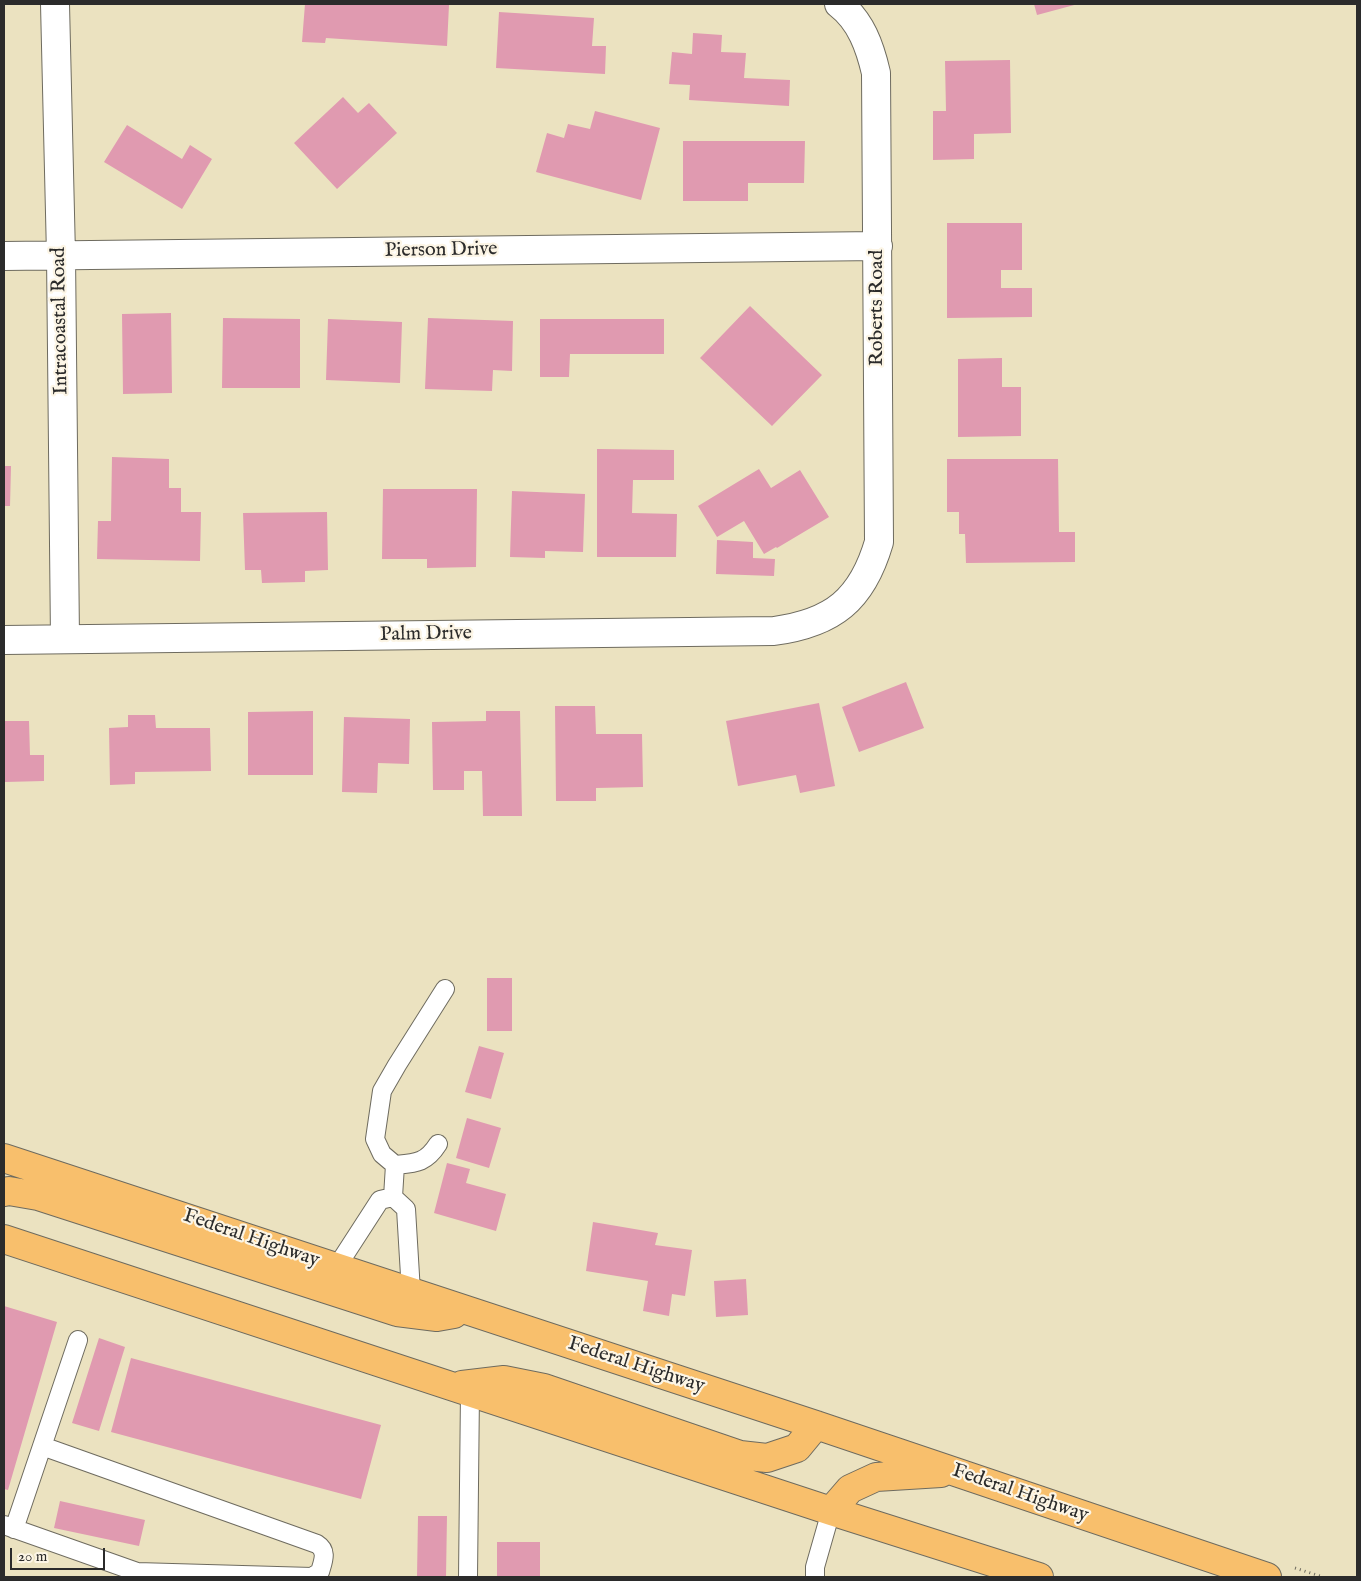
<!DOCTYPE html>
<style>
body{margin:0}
#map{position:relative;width:1361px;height:1581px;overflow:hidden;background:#ebe2c0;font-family:"IM FELL English",serif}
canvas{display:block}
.frame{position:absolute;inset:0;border:5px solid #2b2b2b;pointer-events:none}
.scale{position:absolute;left:10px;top:1548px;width:95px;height:22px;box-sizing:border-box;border:2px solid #2b2b2b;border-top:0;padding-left:6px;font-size:15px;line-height:18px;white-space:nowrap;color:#2b2b2b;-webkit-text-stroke:4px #fcf5e5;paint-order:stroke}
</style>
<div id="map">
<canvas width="1361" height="1581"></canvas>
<div class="frame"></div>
<div class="scale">20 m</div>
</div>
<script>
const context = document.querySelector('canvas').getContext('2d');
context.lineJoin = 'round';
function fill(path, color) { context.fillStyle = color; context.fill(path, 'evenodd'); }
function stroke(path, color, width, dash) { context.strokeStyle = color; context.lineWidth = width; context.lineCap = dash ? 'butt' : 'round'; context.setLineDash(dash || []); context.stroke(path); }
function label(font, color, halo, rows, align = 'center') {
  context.font = font + ' "IM FELL English",serif'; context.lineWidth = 4.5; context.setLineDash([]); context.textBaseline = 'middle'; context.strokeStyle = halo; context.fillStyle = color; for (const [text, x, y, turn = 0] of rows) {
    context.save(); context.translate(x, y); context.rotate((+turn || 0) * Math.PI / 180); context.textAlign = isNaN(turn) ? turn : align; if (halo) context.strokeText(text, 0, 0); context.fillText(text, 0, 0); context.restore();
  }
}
fill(new Path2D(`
 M 305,4 L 427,4 L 449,5 L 447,46 L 326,38 L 325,43 L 302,42 Z
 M 1034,4 L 1078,4 L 1037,15 Z
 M 499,12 L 594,18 L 592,46 L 606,46 L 605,74 L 496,68 Z
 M 693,33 L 722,35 L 721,52 L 746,53 L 744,78 L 790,80 L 789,106 L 689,100 L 690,85 L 669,84 L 672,52 L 692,54 Z
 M 1010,60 L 1011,133 L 974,134 L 974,159 L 933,160 L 933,111 L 946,111 L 945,61 Z
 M 343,97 L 358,113 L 369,103 L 397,133 L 337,189 L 294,143 Z
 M 595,111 L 660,128 L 641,200 L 536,172 L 547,133 L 564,138 L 568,124 L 590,129 Z
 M 127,125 L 182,159 L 190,145 L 212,159 L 182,209 L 104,162 Z
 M 683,141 L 805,141 L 804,183 L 748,183 L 748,201 L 683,201 Z
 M 947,223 L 1022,223 L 1022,270 L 1001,270 L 1001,288 L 1032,288 L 1032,317 L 947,318 Z
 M 750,306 L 822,375 L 772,426 L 700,358 Z
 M 171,313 L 172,393 L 123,394 L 122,314 Z
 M 223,318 L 300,319 L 300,388 L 222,388 Z
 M 428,318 L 513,321 L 512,371 L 493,370 L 492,391 L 425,389 Z
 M 328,319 L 402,322 L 400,383 L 326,380 Z
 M 540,319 L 664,319 L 664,354 L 570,354 L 569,377 L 540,377 Z
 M 1002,358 L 1002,387 L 1021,387 L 1021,436 L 958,437 L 958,359 Z
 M 597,449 L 674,450 L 674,480 L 633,480 L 632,513 L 677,514 L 676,557 L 597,557 Z
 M 112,457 L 169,459 L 169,488 L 181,488 L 181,512 L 201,512 L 200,561 L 97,559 L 98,521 L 111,521 Z
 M 947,459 L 1058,459 L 1059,532 L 1075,532 L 1075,562 L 966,563 L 965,534 L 959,534 L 959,512 L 947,512 Z
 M 4,466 L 11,466 L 10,506 L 4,506 Z
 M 759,469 L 771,488 L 800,470 L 829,517 L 777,548 L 776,547 L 764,554 L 744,521 L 717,537 L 698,506 Z
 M 383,489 L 477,489 L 476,567 L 427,568 L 427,559 L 382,559 Z
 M 512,491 L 585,494 L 583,552 L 545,551 L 545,558 L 510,557 Z
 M 327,512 L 328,570 L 305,571 L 305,582 L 262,583 L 261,570 L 245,570 L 243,513 Z
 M 717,540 L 753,542 L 753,558 L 775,559 L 774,576 L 716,574 Z
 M 906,682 L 924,728 L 859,752 L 842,707 Z
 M 819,703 L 835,786 L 800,793 L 796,775 L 738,786 L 726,721 Z
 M 555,706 L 595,706 L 596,734 L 642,734 L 643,787 L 596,788 L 596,801 L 556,801 Z
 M 313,711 L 313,775 L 248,775 L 248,712 Z
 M 486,711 L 520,711 L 522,816 L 483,816 L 482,771 L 464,771 L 464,790 L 433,790 L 432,722 L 486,721 Z
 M 128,715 L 155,715 L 156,728 L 210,728 L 211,771 L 135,772 L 135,784 L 110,785 L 109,728 L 128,727 Z
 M 344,717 L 410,719 L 409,764 L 378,763 L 377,793 L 342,792 Z
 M 4,721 L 29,721 L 30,755 L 44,755 L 44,781 L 5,782 Z
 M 487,978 L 512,978 L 512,1031 L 487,1031 Z
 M 479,1046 L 504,1053 L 491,1099 L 465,1092 Z
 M 467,1118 L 501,1128 L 489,1168 L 456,1158 Z
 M 447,1163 L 470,1169 L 466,1183 L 506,1194 L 496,1231 L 434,1213 Z
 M 593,1222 L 658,1233 L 655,1245 L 692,1250 L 685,1296 L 672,1294 L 669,1316 L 643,1311 L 648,1281 L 586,1271 Z
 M 746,1279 L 748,1315 L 716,1317 L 714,1281 Z
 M 4,1306 L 57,1322 L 8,1490 L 4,1489 Z
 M 99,1338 L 125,1347 L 99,1431 L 72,1423 Z
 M 131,1358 L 381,1425 L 361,1499 L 111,1432 Z
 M 60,1501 L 145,1520 L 139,1546 L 54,1528 Z
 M 418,1516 L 447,1516 L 446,1577 L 417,1577 Z
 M 497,1542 L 540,1542 L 540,1577 L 497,1577 Z`), '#e09ab0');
const service = new Path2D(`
 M 395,1165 C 416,1163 426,1163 438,1144
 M 393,1197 L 406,1209 L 411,1292
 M 336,1268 L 380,1200 L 393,1197 L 395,1165 L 382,1154 L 375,1139 L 382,1091 L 397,1065 L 445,989
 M 42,1446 L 317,1544 C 328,1551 323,1561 320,1572 L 312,1577 L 137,1572
 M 4,1525 L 137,1572 L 137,1577
 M 14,1529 L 78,1340
 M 468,1577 L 470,1392
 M 815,1577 L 815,1567 L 831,1511`);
const minor = new Path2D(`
 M 55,4 L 61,255 L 65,639
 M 4,256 L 878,246
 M 4,640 L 774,631 C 833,623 862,600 879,542 L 876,73 C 870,47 861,21 839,4`);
const primary = new Path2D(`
 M 4,1158 L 816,1425 L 1267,1577
 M 4,1192 L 9,1191 L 38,1196 L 397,1312 L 437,1317 L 454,1314
 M 4,1239 L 831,1511 L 1039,1577
 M 462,1385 L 504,1380 L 544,1388 L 740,1455 L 767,1458 L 797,1448 L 816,1425
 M 831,1511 L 850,1489 L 876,1477 L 941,1473`);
stroke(service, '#6e6b5f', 20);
stroke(minor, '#6e6b5f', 30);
stroke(primary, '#6e6b5f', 30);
stroke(new Path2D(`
 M 1295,1568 L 1323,1577`), '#6e6b5f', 3, [1, 4]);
stroke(service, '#fff', 18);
stroke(minor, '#fff', 28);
stroke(primary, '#f8bf6c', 28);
label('20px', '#2b2b2b', '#fcf5e5', [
 ["Pierson Drive",441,251,-1],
 ["Roberts Road",878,308,-90],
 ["Intracoastal Road",61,321,-91],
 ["Palm Drive",426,635,-1],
 ["Federal Highway",251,1239,19],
 ["Federal Highway",636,1366,18],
 ["Federal Highway",1020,1494,19]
]);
</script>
